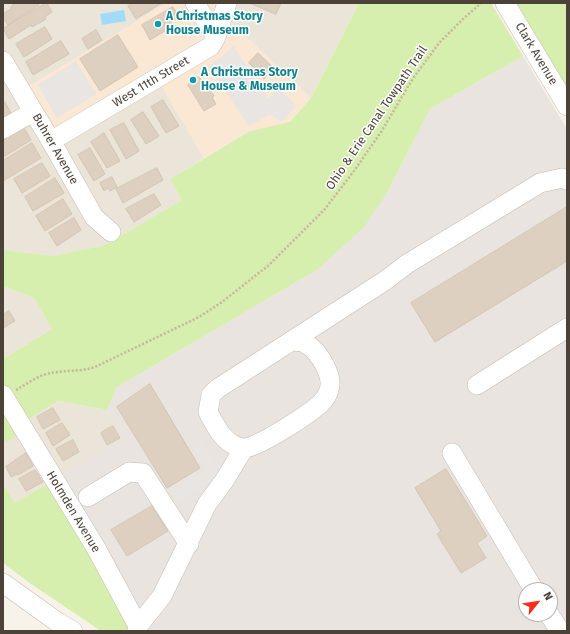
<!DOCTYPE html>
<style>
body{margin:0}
#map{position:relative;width:570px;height:634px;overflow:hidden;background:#f7f2ea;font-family:"Fira Sans",sans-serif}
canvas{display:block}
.frame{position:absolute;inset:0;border:4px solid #4c4237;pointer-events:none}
.north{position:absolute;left:518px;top:582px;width:40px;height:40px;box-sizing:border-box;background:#fff;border:1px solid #b7b3af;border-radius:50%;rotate:60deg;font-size:11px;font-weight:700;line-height:16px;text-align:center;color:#4c4237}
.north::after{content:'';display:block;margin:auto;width:14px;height:18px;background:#ff2c19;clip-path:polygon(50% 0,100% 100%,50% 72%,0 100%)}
</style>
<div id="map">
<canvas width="570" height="634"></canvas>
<div class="frame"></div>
<div class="north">N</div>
</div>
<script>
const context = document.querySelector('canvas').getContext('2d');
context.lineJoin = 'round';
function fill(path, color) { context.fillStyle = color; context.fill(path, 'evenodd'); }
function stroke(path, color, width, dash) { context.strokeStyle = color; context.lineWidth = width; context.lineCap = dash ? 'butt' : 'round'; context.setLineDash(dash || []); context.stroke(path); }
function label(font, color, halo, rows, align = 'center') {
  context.font = font + ' "Fira Sans",sans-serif'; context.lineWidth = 3; context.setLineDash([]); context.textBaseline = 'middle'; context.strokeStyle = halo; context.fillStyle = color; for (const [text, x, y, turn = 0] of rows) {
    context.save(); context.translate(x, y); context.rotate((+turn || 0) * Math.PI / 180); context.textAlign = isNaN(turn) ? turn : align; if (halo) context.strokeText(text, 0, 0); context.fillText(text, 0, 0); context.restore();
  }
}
fill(new Path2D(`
 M 3,3 L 167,3 L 21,91 L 157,78 L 204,158 L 170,179 L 182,200 L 105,245 L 53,256 L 3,250 Z
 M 227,3 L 359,3 L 311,98 L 223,15 Z
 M 3,286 L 34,298 L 52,329 L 3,359 Z
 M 60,401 L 107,410 L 124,439 L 15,503 L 3,483 L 3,444 L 24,431 L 20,423 Z`), '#ebe4d8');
fill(new Path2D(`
 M 167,3 L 227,3 L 223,15 L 311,98 L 290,122 L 250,131 L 204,158 L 157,78 L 51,141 L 21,91 Z`), '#fae7d4');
fill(new Path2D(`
 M 523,56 L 567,129 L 567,631 L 137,631 L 54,480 L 123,439 L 107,410 L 117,387 L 317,270 L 388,191 L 430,109 ZM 526,590 L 550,590 L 550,614 L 526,614 Z`), '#e9e4df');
fill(new Path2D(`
 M 359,3 L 491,3 L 523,56 L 430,109 L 388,191 L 364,227 L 317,270 L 117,387 L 107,410 L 59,401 L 21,423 L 25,431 L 3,444 L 3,359 L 52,329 L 34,298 L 3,286 L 3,250 L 53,256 L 105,245 L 182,200 L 170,179 L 250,131 L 290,122 L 311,98 Z
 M 505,3 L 567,3 L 567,106 Z
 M 54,480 L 137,631 L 101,631 L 31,584 L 3,563 L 3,483 L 15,503 Z`), '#d6efaf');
fill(new Path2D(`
 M 233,46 L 268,99 L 279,88 L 296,106 L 281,122 L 274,116 L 268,115 L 249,126 L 209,66 L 230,50 Z
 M 76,61 L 96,94 L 57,118 L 38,85 Z
 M 203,441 L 224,474 L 177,504 L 170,492 L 207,470 L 193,447 Z`), '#e8e5e2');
fill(new Path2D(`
 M 124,10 L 126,21 L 102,25 L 100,14 Z`), '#a2dbf8');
const building = new Path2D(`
 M 16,3 L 38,3 L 39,5 L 8,25 L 3,18 L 3,14 L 12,8 L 11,7 Z
 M 46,3 L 47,3 L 52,12 L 45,17 L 46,19 L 32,27 L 31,25 L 9,39 L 3,29 Z
 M 134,3 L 162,3 L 136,19 L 128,6 Z
 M 250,3 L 281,3 L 276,14 Z
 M 173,7 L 179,17 L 171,22 L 173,26 L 150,40 L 142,25 Z
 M 45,27 L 52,39 L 24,57 L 16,44 Z
 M 96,30 L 102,40 L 88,49 L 82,39 Z
 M 118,35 L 138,67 L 100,91 L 80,59 Z
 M 61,41 L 69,54 L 33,75 L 26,62 Z
 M 258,53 L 274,68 L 264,79 L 249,63 Z
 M 199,77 L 207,88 L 208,87 L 214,96 L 212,97 L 216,104 L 204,111 L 188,85 Z
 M 163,100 L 179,126 L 166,133 L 151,107 Z
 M 5,102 L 12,115 L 3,121 L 3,104 Z
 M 143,112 L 159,136 L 146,144 L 131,120 Z
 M 124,123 L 139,151 L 126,159 L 110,130 Z
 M 23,126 L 31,140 L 3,157 L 3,139 Z
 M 104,133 L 120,161 L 107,168 L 91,142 Z
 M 32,143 L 41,158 L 3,181 L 3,161 Z
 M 90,148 L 105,174 L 94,181 L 78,155 Z
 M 42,163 L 50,176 L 22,193 L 14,179 Z
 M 157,168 L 163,180 L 123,203 L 116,189 Z
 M 112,177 L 117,187 L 110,191 L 108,188 L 104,191 L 100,183 Z
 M 55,178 L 64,193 L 33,211 L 25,197 Z
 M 154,194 L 161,205 L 134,222 L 126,209 Z
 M 63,199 L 72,214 L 45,231 L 36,216 Z
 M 567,207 L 567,261 L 435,342 L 411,303 Z
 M 74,218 L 81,230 L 57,246 L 49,233 Z
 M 9,311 L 15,321 L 3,328 L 3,315 Z
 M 150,384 L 200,468 L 167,488 L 117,407 Z
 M 53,408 L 60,420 L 43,429 L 37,417 Z
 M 62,423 L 70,435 L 53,446 L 46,433 Z
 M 113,426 L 120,438 L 107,445 L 101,433 Z
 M 73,440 L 79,452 L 63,461 L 56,449 Z
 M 26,453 L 33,466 L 18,475 L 17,474 L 11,477 L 6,467 Z
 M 446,469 L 487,536 L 477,543 L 486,558 L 461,573 L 437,534 L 441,531 L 415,488 Z
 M 35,470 L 43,482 L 26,491 L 19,479 Z
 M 152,506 L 168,531 L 127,556 L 111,530 Z`);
fill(building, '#ddd0c1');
stroke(building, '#d5c5b1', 1);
const minor = new Path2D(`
 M 195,3 L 216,37
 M 505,3 L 567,106
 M 3,61 L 51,141 L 94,217 L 111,232
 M 3,129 L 33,112
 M 51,141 L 211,46 L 216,37 L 227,3
 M 291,341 C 297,341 303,341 308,345 C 319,352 334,376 329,390 C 328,394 325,399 321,403 C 312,412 255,450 243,448 C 224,445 216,427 208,412 L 211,395 L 217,389 L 386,280 L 407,264 L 540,183 L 562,178 L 567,180
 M 477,385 L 567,328
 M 3,395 L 96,548 L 138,626 L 137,631
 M 452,453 L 534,590
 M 88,497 L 129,472 L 143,473 L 189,544
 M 3,583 L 56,621 L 73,631
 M 549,614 L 560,631
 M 138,626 L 162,596 L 207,504 L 224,481 L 244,448`);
stroke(minor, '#c6bcae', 20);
stroke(new Path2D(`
 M 16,390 C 27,384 38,375 51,373 C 65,370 80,372 95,367 L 199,317 L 222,302 L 269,265 L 324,210 L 354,171 L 381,132 L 412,80 L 439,43 L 463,19 L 481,3`), '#c7b59b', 2.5, [2, 2]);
stroke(minor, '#fff', 19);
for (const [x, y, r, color] of [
 [158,24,4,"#0f9aa8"],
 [193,80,4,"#0f9aa8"]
]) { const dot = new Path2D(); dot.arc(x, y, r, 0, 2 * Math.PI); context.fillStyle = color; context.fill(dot); stroke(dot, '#fff', 1.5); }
label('bold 12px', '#0d838f', '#fff', [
 ["A Christmas Story",166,17],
 ["House Museum",166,31],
 ["A Christmas Story",201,73],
 ["House & Museum",201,87]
], 'left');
label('12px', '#4c4237', '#fff', [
 ["Clark Avenue",536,54,59],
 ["West 11th Street",151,82,-31],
 ["Ohio & Erie Canal Towpath Trail",377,118,-56],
 ["Buhrer Avenue",55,149,60],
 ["Holmden Avenue",73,512,59]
]);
</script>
